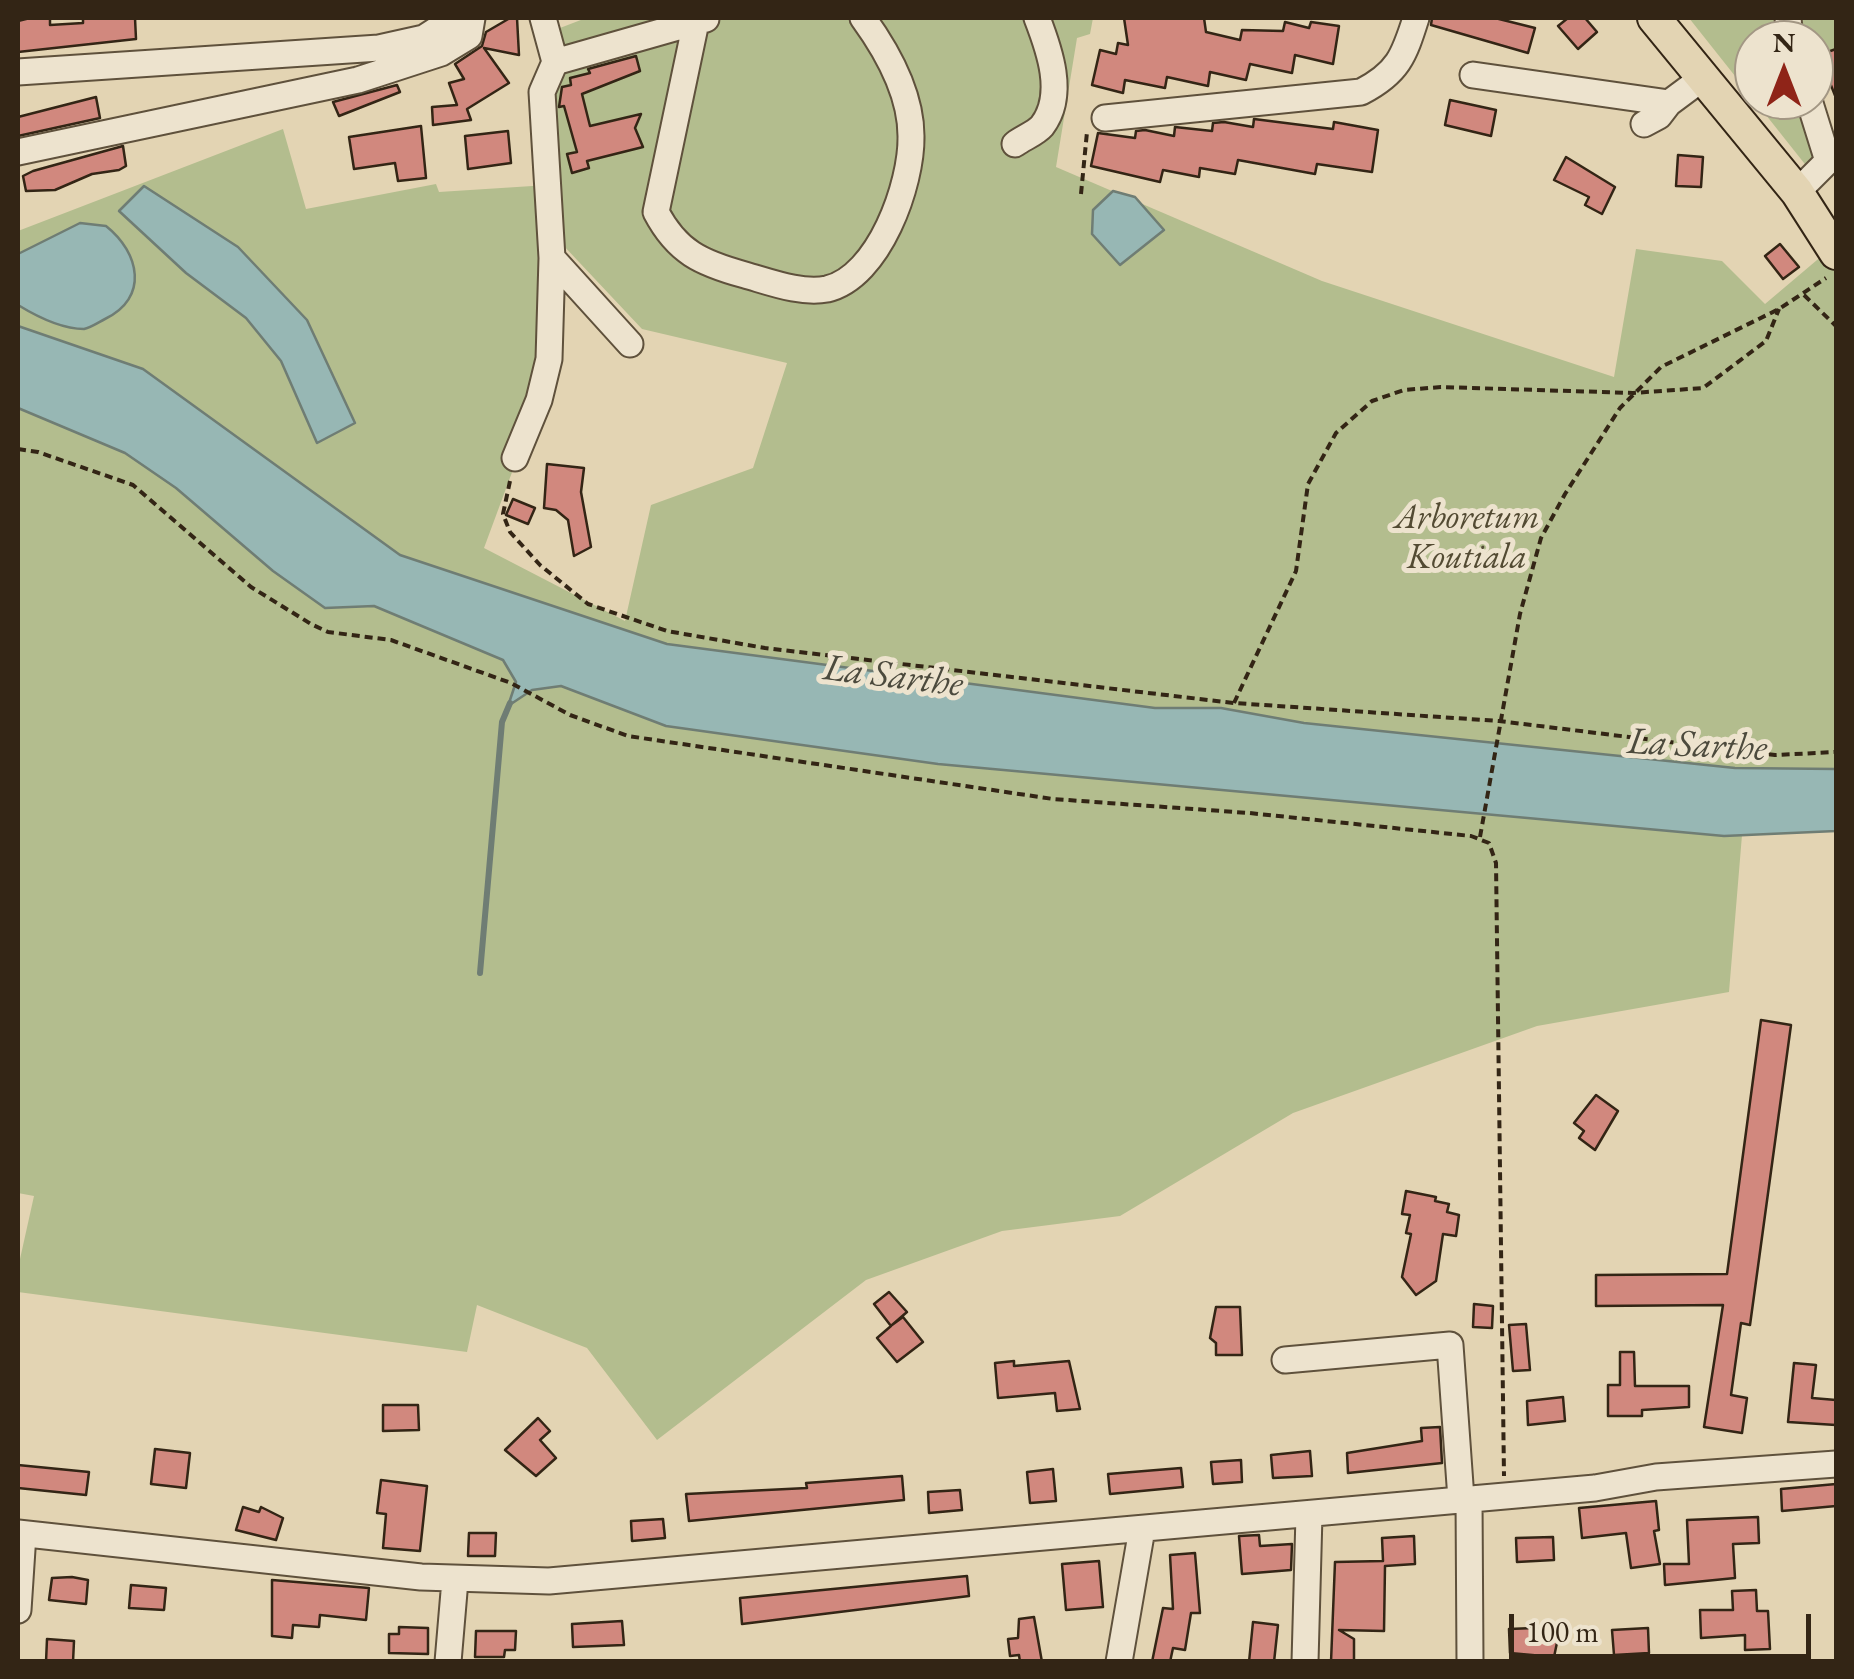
<!DOCTYPE html>
<style>
body{margin:0}
#map{position:relative;width:1854px;height:1679px;overflow:hidden;background:#e3d4b3;font-family:"EB Garamond",serif}
canvas{display:block}
.frame{position:absolute;inset:0;border:20px solid #332515;pointer-events:none}
.north{position:absolute;left:1734px;top:20px;width:100px;height:100px;box-sizing:border-box;background:#ede3ce;border:2px solid #a39784;border-radius:50%;rotate:0deg;font-size:28px;font-weight:700;line-height:40px;text-align:center;color:#332515}
.north::after{content:'';display:block;margin:auto;width:35px;height:45px;background:#8f2418;clip-path:polygon(50% 0,100% 100%,50% 72%,0 100%)}
.scale{position:absolute;left:1509px;top:1614px;width:302px;height:45px;box-sizing:border-box;border:5px solid #332515;border-top:0;padding-left:12px;font-size:30px;line-height:35px;white-space:nowrap;color:#332515;-webkit-text-stroke:8px #ede3ce;paint-order:stroke}
</style>
<div id="map">
<canvas width="1854" height="1679"></canvas>
<div class="frame"></div>
<div class="north">N</div>
<div class="scale">100 m</div>
</div>
<script>
const context = document.querySelector('canvas').getContext('2d');
context.lineJoin = 'round';
function fill(path, color) { context.fillStyle = color; context.fill(path, 'evenodd'); }
function stroke(path, color, width, dash) { context.strokeStyle = color; context.lineWidth = width; context.lineCap = dash ? 'butt' : 'round'; context.setLineDash(dash || []); context.stroke(path); }
function label(font, color, halo, rows, align = 'center') {
  context.font = font + ' "EB Garamond",serif'; context.lineWidth = 10; context.setLineDash([]); context.textBaseline = 'middle'; context.strokeStyle = halo; context.fillStyle = color; for (const [text, x, y, turn = 0] of rows) {
    context.save(); context.translate(x, y); context.rotate((+turn || 0) * Math.PI / 180); context.textAlign = isNaN(turn) ? turn : align; if (halo) context.strokeText(text, 0, 0); context.fillText(text, 0, 0); context.restore();
  }
}
fill(new Path2D(`
 M 586,18 L 1093,18 L 1090,34 L 1077,38 L 1056,167 L 1322,281 L 1614,377 L 1636,249 L 1722,261 L 1765,304 L 1830,249 L 1836,257 L 1836,769 L 1735,768 L 1304,723 L 1221,709 L 1199,786 L 1742,835 L 1729,992 L 1537,1026 L 1293,1113 L 1120,1216 L 1002,1231 L 866,1280 L 657,1440 L 587,1348 L 477,1305 L 467,1352 L 18,1292 L 18,1268 L 34,1196 L 18,1193 L 18,231 L 283,129 L 306,209 L 436,184 L 439,192 L 548,185 L 538,402 L 484,548 L 625,621 L 651,505 L 753,468 L 787,363 L 642,329 L 562,244 L 547,33 Z
 M 1689,18 L 1780,18 L 1780,40 L 1754,40 L 1754,100 L 1799,100 L 1818,152 L 1808,168 Z
 M 1796,18 L 1836,18 L 1836,49 L 1814,57 L 1814,40 L 1799,40 Z`), '#b3bd8e');
const water = new Path2D(`
 M 144,186 L 238,247 L 307,320 L 355,423 L 317,443 L 281,361 L 246,318 L 186,273 L 119,211 Z
 M 1113,191 L 1135,197 L 1164,230 L 1120,265 L 1092,234 L 1093,210 Z
 M 80,223 L 106,226 C 140,253 149,298 105,319 C 99,322 90,328 84,329 C 61,329 36,316 18,305 L 18,254 Z
 M 18,326 L 143,369 L 400,555 L 667,644 L 1155,708 L 1221,708 L 1304,723 L 1735,768 L 1836,769 L 1836,831 L 1724,836 L 938,764 L 666,726 L 561,686 L 532,690 L 508,706 L 516,682 L 503,660 L 374,606 L 325,608 L 273,571 L 176,488 L 125,453 L 18,408 Z`);
fill(water, '#97b7b4');
stroke(water, '#6f7d74', 2.5);
stroke(new Path2D(`
 M 480,973 L 502,722 L 510,703`), '#6f7d74', 6);
const building = new Path2D(`
 M 30,18 L 50,18 L 50,25 L 83,23 L 83,18 L 135,18 L 136,39 L 18,52 L 18,21 Z
 M 510,18 L 517,18 L 519,55 L 484,48 L 509,83 L 467,109 L 471,120 L 433,125 L 432,107 L 457,105 L 449,83 L 464,79 L 455,64 L 482,46 L 486,32 Z
 M 1124,18 L 1204,18 L 1206,32 L 1240,40 L 1242,30 L 1283,31 L 1285,22 L 1309,28 L 1311,22 L 1339,26 L 1333,64 L 1295,55 L 1292,73 L 1250,64 L 1246,80 L 1210,72 L 1208,86 L 1167,77 L 1165,88 L 1125,80 L 1123,93 L 1092,85 L 1100,50 L 1116,54 L 1118,43 L 1128,45 Z
 M 1432,18 L 1495,18 L 1535,28 L 1528,53 L 1431,25 Z
 M 1568,18 L 1585,18 L 1597,32 L 1578,49 L 1558,26 Z
 M 1836,49 L 1836,98 L 1819,55 Z
 M 636,56 L 640,71 L 582,94 L 590,126 L 641,114 L 635,128 L 643,147 L 587,161 L 589,168 L 572,173 L 567,154 L 577,152 L 564,106 L 559,107 L 562,87 L 571,85 L 570,78 L 590,73 L 588,69 Z
 M 397,85 L 400,92 L 339,116 L 333,102 Z
 M 96,97 L 100,118 L 18,136 L 18,117 Z
 M 1450,100 L 1496,110 L 1491,136 L 1445,125 Z
 M 1254,119 L 1333,129 L 1334,122 L 1378,130 L 1372,172 L 1317,164 L 1315,174 L 1238,160 L 1235,174 L 1200,168 L 1199,177 L 1163,170 L 1160,182 L 1091,166 L 1098,133 L 1135,138 L 1136,131 L 1145,130 L 1174,136 L 1175,127 L 1212,131 L 1213,123 L 1224,122 L 1253,127 Z
 M 421,126 L 426,178 L 398,181 L 395,163 L 354,169 L 349,137 Z
 M 508,131 L 511,163 L 468,169 L 465,136 Z
 M 123,146 L 126,166 L 119,170 L 92,174 L 55,190 L 26,191 L 23,176 L 33,171 Z
 M 1678,155 L 1703,157 L 1701,187 L 1676,186 Z
 M 1566,157 L 1615,187 L 1602,214 L 1585,205 L 1589,197 L 1554,180 Z
 M 1780,244 L 1799,267 L 1783,279 L 1765,256 Z
 M 547,464 L 584,468 L 581,492 L 591,547 L 574,556 L 568,520 L 556,510 L 544,508 Z
 M 513,499 L 535,508 L 528,524 L 506,515 Z
 M 1761,1020 L 1791,1025 L 1750,1325 L 1741,1323 L 1731,1395 L 1747,1398 L 1742,1433 L 1704,1427 L 1723,1305 L 1596,1306 L 1596,1275 L 1727,1274 Z
 M 1596,1095 L 1618,1111 L 1595,1150 L 1579,1138 L 1584,1131 L 1574,1123 Z
 M 1406,1191 L 1436,1197 L 1435,1201 L 1449,1204 L 1447,1212 L 1459,1215 L 1456,1236 L 1443,1234 L 1436,1281 L 1416,1295 L 1402,1277 L 1411,1234 L 1406,1233 L 1410,1215 L 1402,1214 Z
 M 889,1292 L 907,1312 L 892,1325 L 903,1317 L 923,1342 L 897,1362 L 877,1338 L 891,1326 L 874,1304 Z
 M 1474,1304 L 1493,1306 L 1492,1328 L 1473,1327 Z
 M 1216,1307 L 1240,1307 L 1242,1355 L 1216,1355 L 1216,1343 L 1210,1338 Z
 M 1526,1324 L 1530,1370 L 1513,1371 L 1509,1325 Z
 M 1620,1352 L 1634,1352 L 1635,1386 L 1689,1386 L 1689,1407 L 1642,1410 L 1642,1416 L 1608,1416 L 1608,1385 L 1620,1385 Z
 M 1014,1361 L 1014,1366 L 1069,1361 L 1080,1409 L 1057,1411 L 1055,1393 L 998,1398 L 995,1363 Z
 M 1794,1363 L 1816,1365 L 1812,1398 L 1836,1400 L 1836,1425 L 1788,1422 Z
 M 1563,1397 L 1565,1421 L 1528,1425 L 1527,1401 Z
 M 383,1405 L 418,1405 L 419,1430 L 383,1431 Z
 M 538,1418 L 550,1431 L 540,1440 L 556,1458 L 536,1476 L 505,1450 Z
 M 1440,1427 L 1442,1463 L 1348,1473 L 1347,1453 L 1422,1441 L 1421,1428 Z
 M 155,1449 L 190,1453 L 186,1488 L 151,1484 Z
 M 1310,1451 L 1312,1476 L 1273,1478 L 1271,1455 Z
 M 1241,1460 L 1242,1482 L 1213,1484 L 1211,1462 Z
 M 18,1465 L 89,1472 L 86,1495 L 18,1488 Z
 M 1181,1468 L 1183,1487 L 1110,1494 L 1108,1474 Z
 M 1053,1469 L 1056,1501 L 1030,1503 L 1027,1472 Z
 M 902,1476 L 904,1500 L 689,1521 L 686,1494 L 807,1488 L 806,1483 Z
 M 381,1480 L 427,1486 L 420,1551 L 383,1548 L 386,1514 L 377,1513 Z
 M 1836,1484 L 1836,1506 L 1782,1511 L 1781,1489 Z
 M 960,1490 L 962,1510 L 929,1513 L 928,1492 Z
 M 1656,1501 L 1659,1530 L 1654,1531 L 1660,1564 L 1631,1568 L 1626,1533 L 1582,1538 L 1579,1508 Z
 M 243,1507 L 259,1512 L 261,1507 L 283,1518 L 276,1540 L 236,1530 Z
 M 1758,1517 L 1759,1543 L 1733,1544 L 1735,1578 L 1665,1585 L 1664,1564 L 1689,1564 L 1687,1520 Z
 M 663,1519 L 665,1538 L 632,1541 L 631,1521 Z
 M 469,1533 L 496,1533 L 495,1556 L 468,1556 Z
 M 1259,1535 L 1260,1546 L 1292,1544 L 1291,1570 L 1242,1574 L 1239,1536 Z
 M 1414,1536 L 1415,1564 L 1385,1566 L 1384,1631 L 1339,1630 L 1354,1639 L 1354,1662 L 1331,1662 L 1335,1562 L 1383,1561 L 1382,1538 Z
 M 1553,1537 L 1554,1560 L 1517,1562 L 1516,1538 Z
 M 1195,1553 L 1200,1613 L 1191,1613 L 1185,1650 L 1173,1648 L 1170,1662 L 1152,1662 L 1163,1608 L 1173,1609 L 1170,1555 Z
 M 1099,1561 L 1103,1607 L 1066,1610 L 1062,1564 Z
 M 967,1576 L 969,1596 L 742,1624 L 740,1598 Z
 M 72,1577 L 88,1580 L 86,1604 L 49,1600 L 52,1578 Z
 M 272,1580 L 369,1588 L 366,1620 L 320,1615 L 319,1627 L 293,1625 L 292,1638 L 272,1636 Z
 M 131,1585 L 166,1588 L 164,1610 L 129,1608 Z
 M 1756,1590 L 1757,1611 L 1768,1611 L 1770,1649 L 1745,1650 L 1745,1635 L 1701,1638 L 1700,1610 L 1733,1610 L 1732,1591 Z
 M 1034,1617 L 1042,1662 L 1020,1662 L 1019,1655 L 1010,1656 L 1008,1639 L 1018,1638 L 1019,1619 Z
 M 622,1621 L 624,1645 L 573,1647 L 572,1624 Z
 M 1253,1622 L 1278,1625 L 1274,1662 L 1249,1662 Z
 M 399,1627 L 428,1628 L 428,1654 L 389,1653 L 389,1634 L 399,1634 Z
 M 1534,1628 L 1559,1633 L 1554,1657 L 1510,1653 L 1509,1629 Z
 M 1648,1628 L 1649,1653 L 1614,1655 L 1612,1630 Z
 M 476,1631 L 516,1631 L 515,1650 L 505,1650 L 504,1657 L 475,1657 Z
 M 47,1639 L 74,1641 L 73,1662 L 46,1662 Z`);
fill(building, '#d1887e');
stroke(building, '#332515', 2.5);
const minor = new Path2D(`
 M 1788,18 L 1790,40
 M 696,22 L 656,212 C 677,252 701,263 745,275 C 770,282 801,294 827,289 C 879,277 912,184 911,136 C 911,94 887,51 863,18
 M 555,62 L 706,19
 M 18,72 L 379,48 L 424,38 L 455,18
 M 1473,75 L 1669,103 L 1704,77
 M 1105,118 L 1361,92 C 1398,73 1404,56 1416,18
 M 1644,124 L 1659,116 L 1669,103
 M 1015,144 C 1023,138 1036,133 1042,126 C 1066,95 1049,49 1037,18
 M 18,152 L 358,80 L 441,53 L 469,36 L 472,18
 M 1797,192 L 1828,161 L 1809,100
 M 552,258 L 630,344
 M 515,458 L 539,400 L 549,359 L 552,258 L 542,92 L 555,62 L 543,18
 M 1285,1360 L 1450,1345 L 1461,1499
 M 1469,1498 L 1470,1662
 M 18,1533 L 421,1577 L 549,1581 L 1595,1488 L 1656,1477 L 1836,1464
 M 18,1610 L 23,1534
 M 448,1662 L 455,1580
 M 1119,1662 L 1142,1529
 M 1305,1662 L 1309,1515`);
const major = new Path2D(`
 M 1654,18 L 1797,192 L 1836,253`);
stroke(minor, '#5f513c', 29);
stroke(major, '#332515', 36);
stroke(new Path2D(`
 M 1081,194 L 1087,132
 M 1804,295 L 1836,326
 M 18,449 L 38,452 L 133,485 L 251,587 L 311,624 L 328,632 L 391,640 L 511,683 L 570,715 L 628,736 L 1053,799 L 1249,813 L 1471,836 L 1489,843 L 1496,863 L 1504,1476
 M 510,481 L 503,514 L 510,532 L 540,565 L 588,604 L 667,631 L 765,648 L 1234,703 L 1499,721 L 1775,755 L 1836,752
 M 1234,703 L 1296,571 L 1308,484 L 1336,433 L 1372,401 L 1404,390 L 1441,387 L 1633,393 L 1703,388 L 1766,341 L 1779,309
 M 1480,837 L 1520,614 L 1541,538 L 1565,494 L 1620,408 L 1661,367 L 1779,309 L 1826,278`), '#332515', 4, [8, 5]);
stroke(minor, '#ede3ce', 25);
stroke(major, '#e3d4b3', 32);
label('italic 35px', '#534b33', '#ede3ce', [
 ["Arboretum",1467,518],
 ["Koutiala",1467,558]
]);
label('italic 38px', '#4c4a3d', '#ede3ce', [
 ["La Sarthe",893,677,7],
 ["La Sarthe",1697,746,3]
]);
</script>
